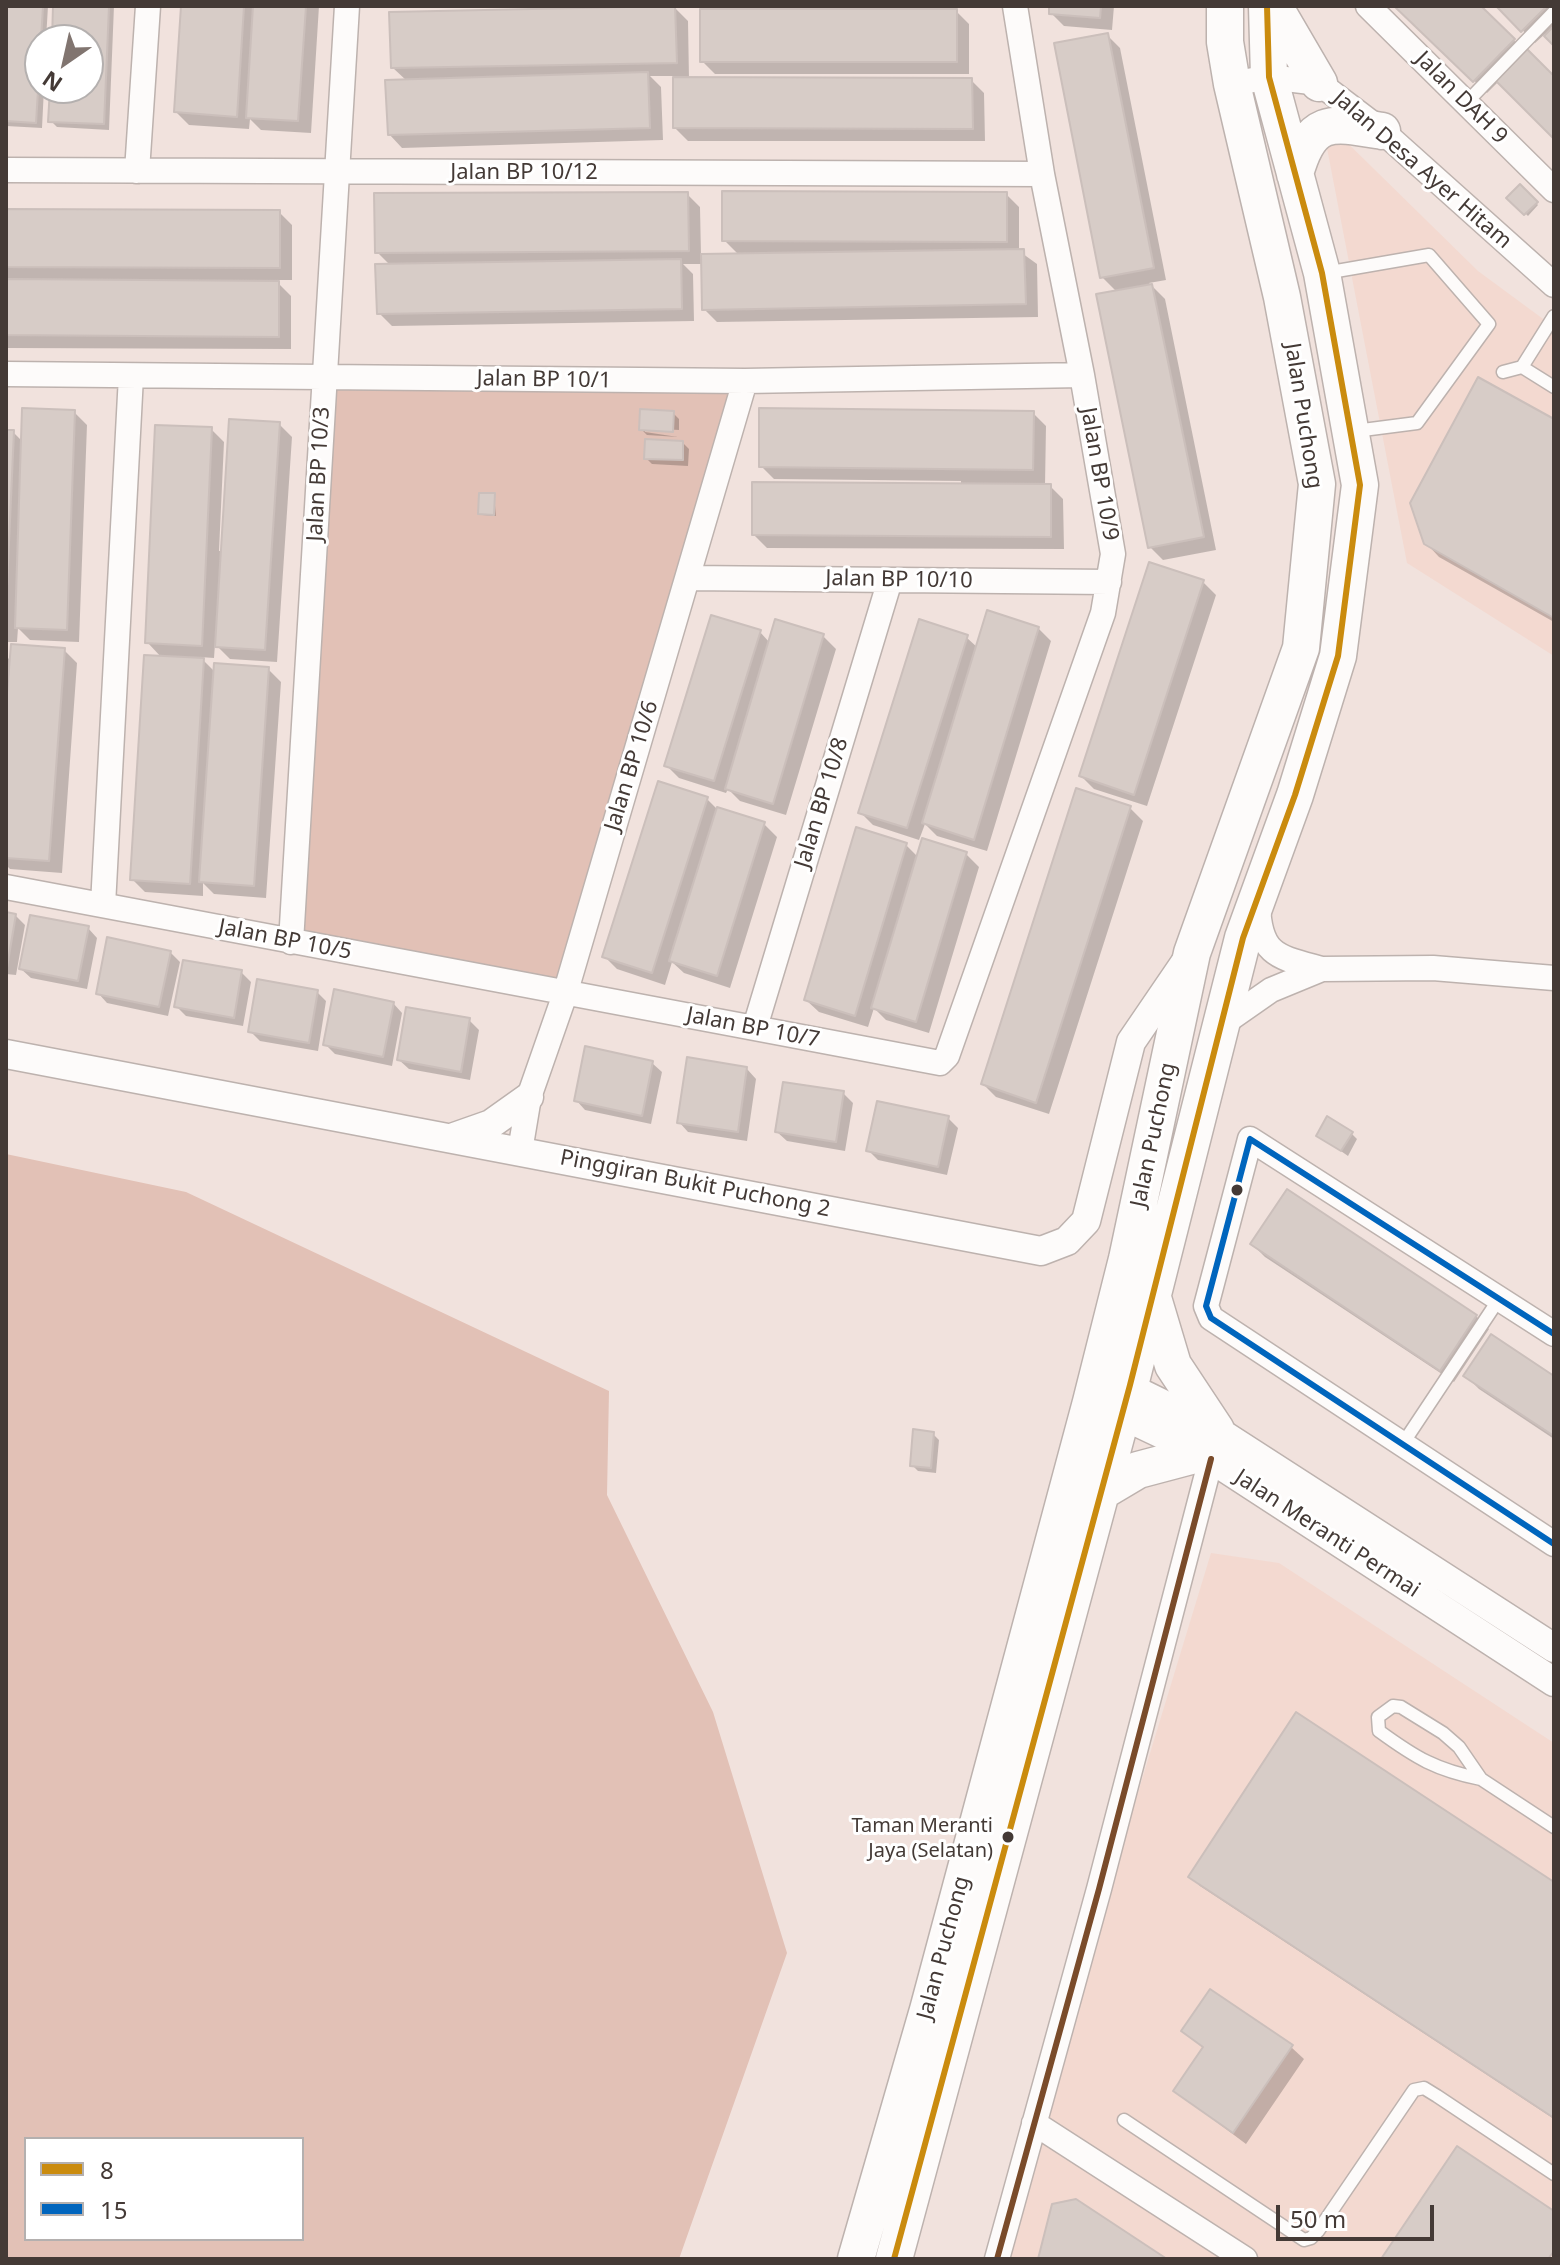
<!DOCTYPE html>
<style>
body{margin:0}
#map{position:relative;width:1560px;height:2265px;overflow:hidden;background:#f1e2dd;font-family:"Noto Sans",sans-serif}
canvas{display:block}
.frame{position:absolute;inset:0;border:8px solid #443a36;pointer-events:none}
.legend{position:absolute;left:24px;top:2137px;width:280px;height:104px;box-sizing:border-box;background:#fff;border:2px solid #b4b0af;margin:0;padding:10px 14px;list-style:none;font-size:24px;color:#443a36}
.legend li{display:flex;align-items:center;gap:16px;height:40px}
.legend b{width:40px;border:2px solid #b4b0af}
.north{position:absolute;left:24px;top:24px;width:80px;height:80px;box-sizing:border-box;background:#fff;border:2px solid #b4b0af;border-radius:50%;rotate:214deg;font-size:22px;font-weight:700;line-height:32px;text-align:center;color:#443a36}
.north::after{content:'';display:block;margin:auto;width:28px;height:36px;background:#817570;clip-path:polygon(50% 0,100% 100%,50% 72%,0 100%)}
.scale{position:absolute;left:1276px;top:2205px;width:158px;height:36px;box-sizing:border-box;border:4px solid #443a36;border-top:0;padding-left:10px;font-size:24px;line-height:28px;white-space:nowrap;color:#443a36;-webkit-text-stroke:6px #fff;paint-order:stroke}
</style>
<div id="map">
<canvas width="1560" height="2265"></canvas>
<div class="frame"></div>
<ul class="legend">
<li><b style="height:10px;background:#ca8b0e"></b>8</li>
<li><b style="height:10px;background:#0065bd"></b>15</li>
</ul>
<div class="north">N</div>
<div class="scale">50 m</div>
</div>
<script>
const context = document.querySelector('canvas').getContext('2d');
context.lineJoin = 'round';
function fill(path, color) { context.fillStyle = color; context.fill(path, 'evenodd'); }
function stroke(path, color, width, dash) { context.strokeStyle = color; context.lineWidth = width; context.lineCap = dash ? 'butt' : 'round'; context.setLineDash(dash || []); context.stroke(path); }
function label(font, color, halo, rows, align = 'center') {
  context.font = font + ' "Noto Sans",sans-serif'; context.lineWidth = 6; context.setLineDash([]); context.textBaseline = 'middle'; context.strokeStyle = halo; context.fillStyle = color; for (const [text, x, y, turn = 0] of rows) {
    context.save(); context.translate(x, y); context.rotate((+turn || 0) * Math.PI / 180); context.textAlign = isNaN(turn) ? turn : align; if (halo) context.strokeText(text, 0, 0); context.fillText(text, 0, 0); context.restore();
  }
}
fill(new Path2D(`
 M 1321,117 L 1478,271 L 1554,327 L 1554,656 L 1407,563 Z
 M 1211,1553 L 1279,1563 L 1554,1743 L 1554,2259 L 996,2259 Z`), '#f3d9d0');
fill(new Path2D(`
 M 325,378 L 745,381 L 565,994 L 291,942 Z
 M 6,1154 L 186,1192 L 609,1391 L 607,1495 L 713,1712 L 787,1953 L 679,2259 L 6,2259 ZM 26,2139 L 302,2139 L 302,2239 L 26,2239 Z`), '#e2c1b6');
fill(new Path2D(`
 M 6,6 L 48,6 L 46,40 L 40,40 L 40,88 L 44,88 L 42,128 L 6,126 Z
 M 56,6 L 114,6 L 109,130 L 57,127 L 51,121 L 52,88 L 88,88 L 88,40 L 54,40 Z
 M 183,6 L 319,6 L 311,133 L 261,130 L 250,119 L 249,129 L 189,125 L 176,112 Z
 M 1051,6 L 1114,6 L 1112,30 L 1064,26 L 1051,13 Z
 M 1397,6 L 1478,6 L 1554,79 L 1554,136 L 1499,81 L 1487,93 Z
 M 1499,6 L 1554,6 L 1554,43 L 1545,34 L 1535,43 Z
 M 675,8 L 688,21 L 689,79 L 971,80 L 984,93 L 985,141 L 688,141 L 675,128 L 675,76 L 650,76 L 661,87 L 663,140 L 402,148 L 389,134 L 407,81 L 393,68 Z
 M 956,11 L 969,24 L 969,74 L 715,74 L 702,61 Z
 M 1107,35 L 1120,48 L 1166,280 L 1149,283 L 1165,299 L 1216,550 L 1163,560 L 1150,547 L 1117,292 L 1102,277 Z
 M 1520,187 L 1538,205 L 1528,216 L 1509,198 Z
 M 687,194 L 700,207 L 701,256 L 740,256 L 724,240 L 1006,194 L 1019,207 L 1019,251 L 1037,264 L 1038,317 L 717,322 L 704,309 L 703,264 L 683,264 L 693,274 L 694,321 L 392,326 L 379,313 L 390,265 L 377,252 Z
 M 6,211 L 279,212 L 292,225 L 292,280 L 275,280 L 291,296 L 291,349 L 6,348 Z
 M 74,412 L 87,425 L 79,642 L 30,640 L 18,628 L 17,642 L 6,642 L 6,432 L 13,432 L 23,442 Z
 M 673,413 L 679,419 L 679,430 L 645,428 L 645,432 L 678,437 L 647,435 L 641,429 Z
 M 1033,413 L 1046,426 L 1045,486 L 1050,486 L 1063,499 L 1064,549 L 767,548 L 754,535 L 961,485 L 961,481 L 774,479 L 761,466 Z
 M 1554,421 L 1554,622 L 1439,557 L 1426,543 Z
 M 279,424 L 292,437 L 277,662 L 230,659 L 215,644 L 214,658 L 200,657 L 216,673 L 268,669 L 281,682 L 266,898 L 214,894 L 203,883 L 203,896 L 145,892 L 132,879 L 162,658 L 147,642 L 211,429 L 224,442 L 219,551 L 223,551 Z
 M 683,443 L 689,449 L 688,466 L 652,464 L 646,458 Z
 M 494,495 L 496,516 L 482,515 L 480,513 Z
 M 1150,565 L 1203,582 L 1216,595 L 1147,806 L 1094,789 L 1081,776 Z
 M 1038,628 L 1051,641 L 987,851 L 937,836 L 925,824 L 919,840 L 873,825 L 860,812 L 966,637 L 978,648 Z
 M 760,632 L 770,643 L 823,636 L 836,649 L 786,815 L 740,801 L 728,789 L 726,793 L 679,778 L 666,765 Z
 M 64,650 L 77,663 L 62,873 L 10,869 L 6,865 L 6,656 L 11,661 Z
 M 707,799 L 717,809 L 764,824 L 777,837 L 730,988 L 684,973 L 672,962 L 665,985 L 617,969 L 604,956 Z
 M 1130,808 L 1143,821 L 1049,1114 L 996,1097 L 983,1084 Z
 M 906,845 L 919,858 L 966,854 L 979,867 L 929,1033 L 886,1020 L 874,1008 L 868,1027 L 819,1012 L 806,1000 Z
 M 6,914 L 15,915 L 25,925 L 16,975 L 6,974 Z
 M 88,928 L 97,938 L 87,989 L 31,978 L 21,969 Z
 M 170,952 L 180,962 L 168,1016 L 107,1003 L 98,993 Z
 M 241,972 L 251,982 L 243,1026 L 186,1016 L 176,1006 Z
 M 317,992 L 326,1001 L 318,1051 L 260,1041 L 250,1031 Z
 M 393,1003 L 402,1013 L 392,1066 L 335,1054 L 325,1044 Z
 M 469,1020 L 479,1030 L 470,1080 L 409,1069 L 399,1060 Z
 M 652,1063 L 662,1072 L 651,1124 L 585,1110 L 576,1100 Z
 M 747,1069 L 756,1079 L 747,1141 L 688,1132 L 679,1122 Z
 M 843,1093 L 853,1103 L 845,1151 L 787,1141 L 777,1132 Z
 M 948,1118 L 958,1128 L 947,1175 L 878,1160 L 868,1150 Z
 M 1352,1134 L 1357,1139 L 1348,1156 L 1318,1135 Z
 M 1288,1191 L 1476,1316 L 1489,1329 L 1454,1382 L 1265,1257 L 1252,1244 Z
 M 1466,1376 L 1554,1378 L 1554,1439 L 1479,1389 Z
 M 933,1434 L 939,1440 L 936,1473 L 918,1471 L 912,1465 Z
 M 1190,1876 L 1554,1885 L 1554,2119 L 1200,1886 Z
 M 1184,2031 L 1291,2047 L 1304,2059 L 1246,2144 L 1175,2091 L 1204,2049 Z`), '#0003');
const building = new Path2D(`
 M 6,6 L 43,6 L 36,123 L 6,121 Z
 M 53,6 L 109,6 L 104,124 L 48,122 L 50,88 L 88,88 L 88,40 L 52,40 Z
 M 181,6 L 244,6 L 237,117 L 174,112 Z
 M 253,6 L 306,6 L 298,121 L 246,118 Z
 M 675,6 L 677,63 L 391,68 L 389,12 Z
 M 1049,6 L 1101,6 L 1100,18 L 1049,14 Z
 M 1394,6 L 1481,6 L 1515,39 L 1473,82 Z
 M 1496,6 L 1547,6 L 1521,32 Z
 M 700,9 L 957,9 L 957,62 L 700,62 Z
 M 1554,26 L 1554,46 L 1544,36 Z
 M 1108,33 L 1154,268 L 1100,278 L 1054,43 Z
 M 1527,49 L 1554,76 L 1554,139 L 1496,81 Z
 M 648,72 L 650,128 L 388,135 L 385,80 Z
 M 673,77 L 972,78 L 973,129 L 673,128 Z
 M 1520,184 L 1538,202 L 1524,215 L 1506,198 Z
 M 722,191 L 1007,192 L 1007,242 L 722,241 Z
 M 688,192 L 689,251 L 375,253 L 374,193 Z
 M 6,209 L 280,210 L 280,268 L 6,267 Z
 M 1024,249 L 1026,304 L 702,310 L 701,254 Z
 M 681,259 L 682,309 L 377,314 L 375,264 Z
 M 6,279 L 279,281 L 279,337 L 6,335 Z
 M 1152,284 L 1204,537 L 1148,548 L 1096,294 Z
 M 1478,377 L 1554,419 L 1554,618 L 1424,544 L 1410,503 Z
 M 22,408 L 75,410 L 67,630 L 15,628 Z
 M 759,408 L 1034,411 L 1033,470 L 759,467 Z
 M 640,409 L 674,411 L 673,432 L 639,430 Z
 M 229,419 L 280,422 L 265,650 L 215,647 Z
 M 155,425 L 212,427 L 202,646 L 145,643 Z
 M 6,430 L 14,430 L 6,608 Z
 M 645,439 L 683,441 L 683,460 L 644,459 Z
 M 752,482 L 1051,484 L 1051,537 L 752,535 Z
 M 479,493 L 495,493 L 494,515 L 478,514 Z
 M 1149,562 L 1204,580 L 1134,795 L 1079,776 Z
 M 987,610 L 1039,627 L 974,840 L 922,823 Z
 M 711,615 L 761,630 L 714,781 L 664,766 Z
 M 775,619 L 824,634 L 773,804 L 725,789 Z
 M 919,619 L 968,635 L 907,828 L 858,813 Z
 M 11,644 L 65,648 L 49,861 L 6,858 L 6,706 Z
 M 144,655 L 204,658 L 190,884 L 130,880 Z
 M 214,663 L 269,667 L 254,886 L 199,882 Z
 M 658,781 L 708,797 L 652,973 L 602,957 Z
 M 1076,788 L 1131,806 L 1036,1103 L 981,1084 Z
 M 717,807 L 765,822 L 717,976 L 669,961 Z
 M 856,827 L 907,843 L 855,1016 L 804,1000 Z
 M 922,838 L 967,852 L 916,1022 L 871,1008 Z
 M 6,912 L 16,914 L 7,967 L 6,967 Z
 M 30,915 L 89,926 L 78,981 L 19,969 Z
 M 107,937 L 171,951 L 159,1007 L 96,994 Z
 M 183,960 L 242,970 L 234,1018 L 174,1007 Z
 M 257,979 L 318,990 L 309,1043 L 248,1032 Z
 M 334,989 L 394,1002 L 383,1057 L 323,1045 Z
 M 406,1007 L 470,1018 L 461,1072 L 397,1060 Z
 M 585,1046 L 653,1061 L 642,1116 L 574,1101 Z
 M 687,1057 L 747,1067 L 738,1132 L 677,1123 Z
 M 783,1082 L 844,1091 L 836,1142 L 775,1132 Z
 M 877,1101 L 949,1116 L 938,1167 L 866,1151 Z
 M 1327,1116 L 1353,1132 L 1341,1151 L 1316,1136 Z
 M 1287,1189 L 1477,1315 L 1440,1371 L 1250,1244 Z
 M 1491,1334 L 1554,1376 L 1554,1436 L 1463,1376 Z
 M 913,1429 L 934,1432 L 931,1468 L 910,1466 Z
 M 1296,1712 L 1554,1882 L 1554,2118 L 1188,1877 Z
 M 1210,1989 L 1293,2045 L 1233,2133 L 1173,2091 L 1203,2047 L 1181,2031 Z
 M 1457,2146 L 1554,2211 L 1554,2251 L 1548,2259 L 1381,2259 Z
 M 1076,2199 L 1167,2259 L 1038,2259 L 1052,2204 Z`);
fill(building, '#d7ccc7');
stroke(building, '#cbbfbb', 2);
const service = new Path2D(`
 M 1466,103 L 1554,12
 M 1325,273 L 1429,255 L 1489,324 L 1417,423 L 1355,431
 M 1522,367 L 1554,316
 M 1503,372 L 1522,367 L 1554,387
 M 1402,1445 L 1499,1299
 M 1481,1779 C 1436,1770 1416,1758 1379,1731 L 1378,1717 L 1393,1706 L 1401,1707 L 1443,1733 L 1459,1747 L 1481,1779 L 1554,1827
 M 1124,2120 L 1304,2240 L 1311,2238 L 1318,2231 L 1414,2090 L 1424,2088 L 1437,2096 L 1554,2174`);
const minor = new Path2D(`
 M 1368,6 L 1554,190
 M 1232,84 L 1269,77 L 1319,83 L 1382,131 L 1554,285
 M 6,170 L 1042,174
 M 137,171 L 148,6
 M 6,374 L 745,381 L 1082,375
 M 688,578 L 1109,582
 M 6,887 L 940,1063 L 947,1056 L 1103,613 L 1113,554 L 1082,375 L 1042,174 L 1015,6
 M 103,905 L 131,376
 M 291,942 L 347,6
 M 1322,969 L 1433,968 L 1554,978
 M 755,1027 L 890,580
 M 1218,1027 L 1271,990 L 1322,969 C 1278,957 1260,956 1258,906
 M 520,1151 L 529,1097 L 565,994 L 745,381
 M 1554,1334 L 1250,1139 L 1206,1306 L 1211,1318 L 1554,1544
 M 1034,2123 L 1245,2259
 M 997,2259 L 1099,1889 L 1211,1459`);
const tertiary = new Path2D(`
 M 6,1054 L 1041,1251 L 1067,1241 L 1086,1221 L 1131,1042 L 1189,957
 M 454,1137 L 491,1124 L 529,1097
 M 1114,1380 L 1216,1430 L 1554,1648
 M 1103,1406 L 1202,1453 L 1554,1682`);
const primary = new Path2D(`
 M 1274,6 L 1319,83
 M 1295,174 C 1311,117 1331,122 1382,131
 M 1153,1298 L 1173,1365 L 1216,1430
 M 1101,1492 L 1138,1470 L 1202,1453
 M 856,2259 L 928,2010 L 1091,1402 L 1127,1259 L 1192,953 L 1301,648 L 1317,484 L 1282,297 L 1232,84 L 1225,42 L 1225,6
 M 894,2259 L 1130,1385 L 1243,938 L 1295,795 L 1338,656 L 1360,485 L 1322,273 L 1269,77 L 1267,6`);
stroke(service, '#bdb2ae', 15);
stroke(minor, '#bdb2ae', 27);
stroke(tertiary, '#bdb2ae', 31);
stroke(primary, '#bdb2ae', 39);
stroke(service, '#fdfbfa', 12);
stroke(minor, '#fdfbfa', 24);
stroke(tertiary, '#fdfbfa', 28);
stroke(primary, '#fdfbfa', 36);
stroke(new Path2D(`
 M 894,2259 L 1130,1385 L 1243,938 L 1295,795 L 1338,656 L 1360,485 L 1322,273 L 1269,77 L 1267,6`), '#ca8b0e', 6);
stroke(new Path2D(`
 M 1554,1334 L 1250,1139 L 1206,1306 L 1211,1318 L 1554,1544`), '#0065bd', 6);
stroke(new Path2D(`
 M 997,2259 L 1099,1889 L 1211,1459`), '#7a4b2a', 6);
for (const [x, y, r, color] of [
 [1237,1190,7,"#443a36"],
 [1008,1837,7,"#443a36"]
]) { const dot = new Path2D(); dot.arc(x, y, r, 0, 2 * Math.PI); context.fillStyle = color; context.fill(dot); stroke(dot, '#fff', 3); }
label('20px', '#443a36', '#fff', [
 ["Taman Meranti",993,1826],
 ["Jaya (Selatan)",993,1851]
], 'right');
label('22px', '#443a36', '#fff', [
 ["Jalan DAH 9",1461,98,45],
 ["Jalan Desa Ayer Hitam",1422,170,41],
 ["Jalan BP 10/12",524,173],
 ["Jalan BP 10/1",544,380,1],
 ["Jalan Puchong",1303,416,81],
 ["Jalan BP 10/3",319,474,-87],
 ["Jalan BP 10/9",1099,474,80],
 ["Jalan BP 10/10",899,580,1],
 ["Jalan BP 10/6",632,766,-73],
 ["Jalan BP 10/8",822,803,-73],
 ["Jalan BP 10/5",285,940,11],
 ["Jalan BP 10/7",753,1028,11],
 ["Jalan Puchong",1154,1135,-78],
 ["Pinggiran Bukit Puchong 2",695,1184,11],
 ["Jalan Meranti Permai",1327,1534,33],
 ["Jalan Puchong",944,1948,-75]
]);
</script>
